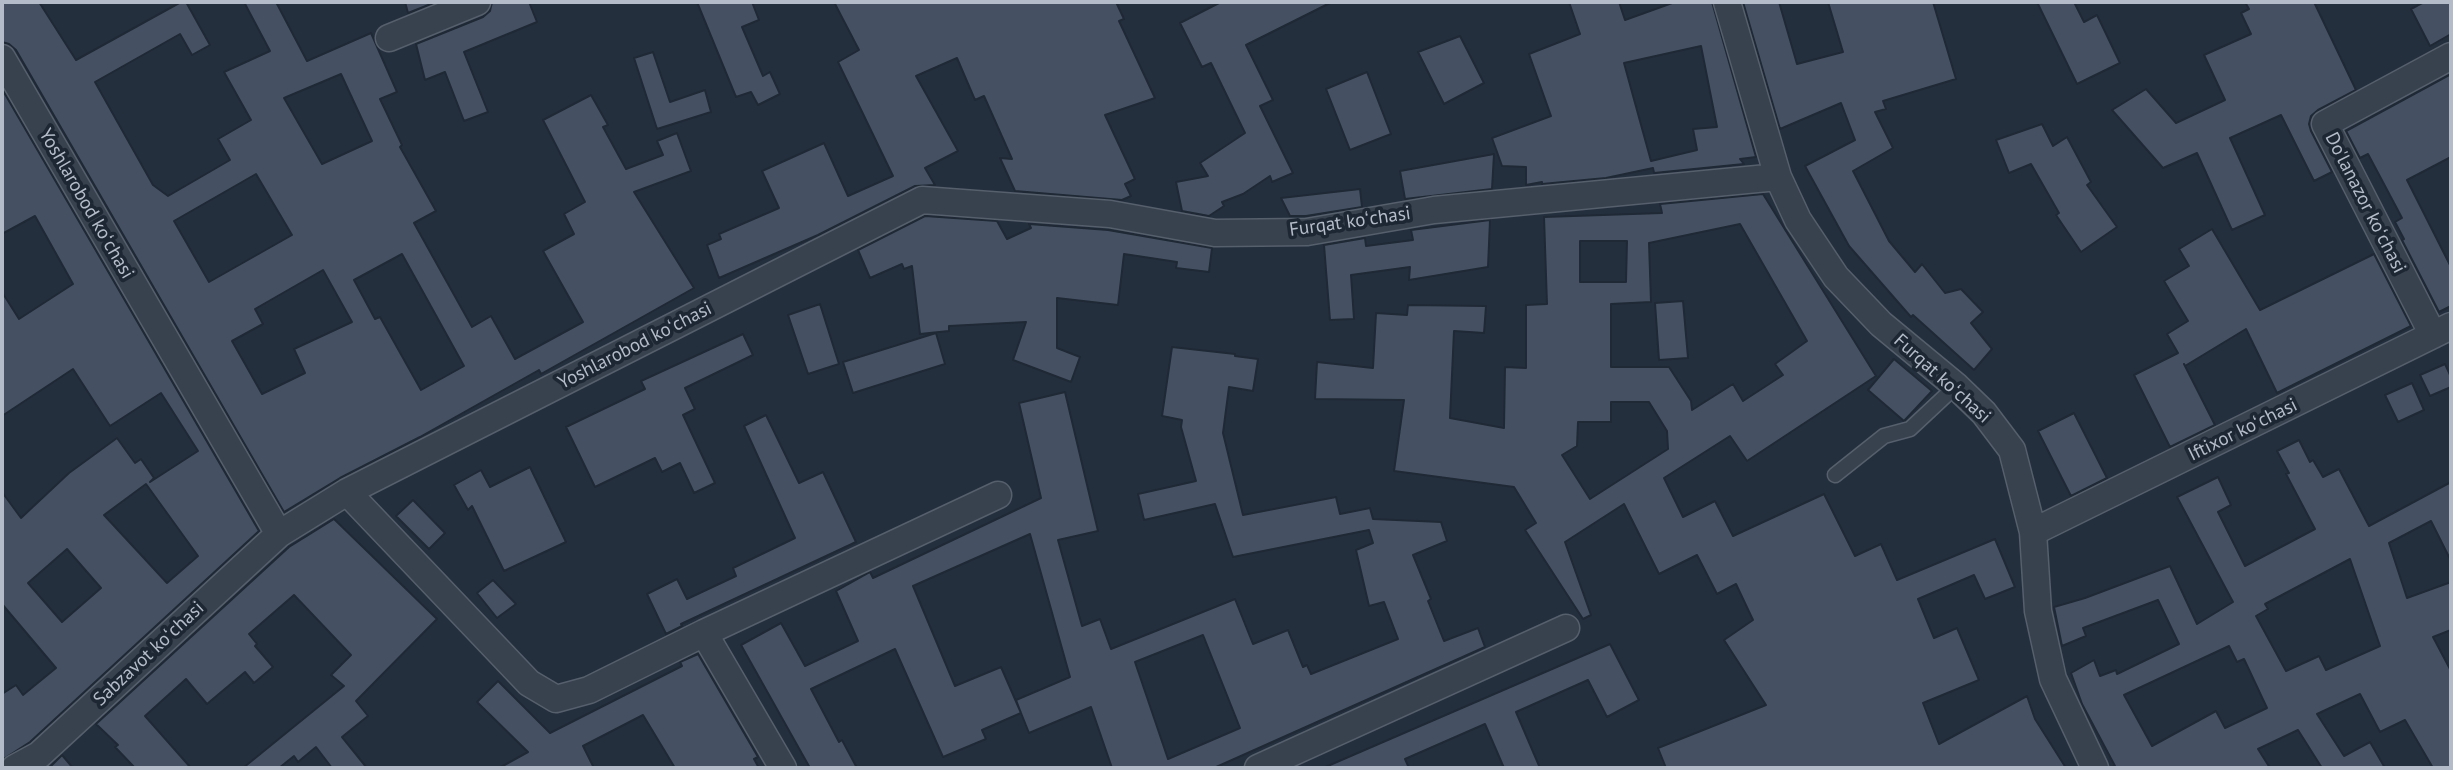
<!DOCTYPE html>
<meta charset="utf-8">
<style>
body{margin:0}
#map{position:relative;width:2453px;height:770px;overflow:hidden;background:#242f3e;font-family:"PT Sans",sans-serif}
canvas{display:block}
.frame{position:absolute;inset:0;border:4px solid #b4bcc9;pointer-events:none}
</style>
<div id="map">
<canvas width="2453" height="770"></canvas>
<div class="frame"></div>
</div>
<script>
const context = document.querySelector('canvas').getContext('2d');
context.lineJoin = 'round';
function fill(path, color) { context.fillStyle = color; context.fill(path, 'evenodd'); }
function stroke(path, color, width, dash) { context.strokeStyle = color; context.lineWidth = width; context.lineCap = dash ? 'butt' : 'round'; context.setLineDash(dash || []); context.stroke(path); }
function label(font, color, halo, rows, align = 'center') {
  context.font = font + ' "PT Sans",sans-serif'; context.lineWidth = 7; context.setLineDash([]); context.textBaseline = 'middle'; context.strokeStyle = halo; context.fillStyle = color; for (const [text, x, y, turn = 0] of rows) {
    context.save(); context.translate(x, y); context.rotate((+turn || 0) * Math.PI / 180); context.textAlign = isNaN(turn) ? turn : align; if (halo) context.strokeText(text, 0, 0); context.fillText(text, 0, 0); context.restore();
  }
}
const building = new Path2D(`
 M 2,2 L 39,2 L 76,60 L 181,2 L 186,2 L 210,45 L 192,55 L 180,34 L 95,82 L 153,185 L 168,196 L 230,160 L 218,139 L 251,120 L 224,72 L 270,51 L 244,2 L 276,2 L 307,61 L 371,33 L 397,92 L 380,99 L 402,145 L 400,147 L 436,211 L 414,223 L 472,327 L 491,316 L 515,359 L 583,322 L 543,251 L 574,234 L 564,214 L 585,202 L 543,120 L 591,95 L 608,125 L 603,127 L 626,169 L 663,155 L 657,141 L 677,133 L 691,171 L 634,192 L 694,288 L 541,374 L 539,370 L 420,437 L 340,478 L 284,512 L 16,50 L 9,44 L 2,42 ZM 341,74 L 372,141 L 322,164 L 284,98 ZM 256,174 L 292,235 L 209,282 L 174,221 ZM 402,254 L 464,366 L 421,390 L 380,317 L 375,319 L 354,280 ZM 323,270 L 352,322 L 294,349 L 305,373 L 262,394 L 232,341 L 263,324 L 255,309 Z
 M 405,2 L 436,2 L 408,13 Z
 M 492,2 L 529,2 L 537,22 L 464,52 L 488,112 L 464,121 L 445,72 L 425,80 L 416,44 L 483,17 L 490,11 Z
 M 697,2 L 752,2 L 759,20 L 742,27 L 763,76 L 770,72 L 780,94 L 758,105 L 751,92 L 736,97 Z
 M 834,2 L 1116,2 L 1124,19 L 1119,21 L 1155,98 L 1105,115 L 1135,179 L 1125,184 L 1131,196 L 1122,200 L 1015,191 L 1000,158 L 1012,159 L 984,96 L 975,100 L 957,58 L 916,76 L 958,151 L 925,168 L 935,185 L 915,186 L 818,235 L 719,278 L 707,245 L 721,239 L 719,234 L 779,208 L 762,171 L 824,143 L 848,196 L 893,176 L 838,62 L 859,50 Z
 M 1221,2 L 1332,2 L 1246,45 L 1273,100 L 1260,106 L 1293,173 L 1272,182 L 1270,176 L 1243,194 L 1222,202 L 1224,206 L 1209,216 L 1182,211 L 1176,182 L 1208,176 L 1200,163 L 1245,133 L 1211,63 L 1202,67 L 1180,23 Z
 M 1569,2 L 1619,2 L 1625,20 L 1675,2 L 1712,2 L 1756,157 L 1740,159 L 1744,164 L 1654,173 L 1653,168 L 1606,178 L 1542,184 L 1542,182 L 1526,185 L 1526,167 L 1502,166 L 1492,138 L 1551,116 L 1529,54 L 1580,34 ZM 1701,46 L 1717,127 L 1693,129 L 1697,150 L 1651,161 L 1624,63 Z
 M 1743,2 L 1779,2 L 1797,64 L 1843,52 L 1828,2 L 1933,2 L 1956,79 L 1883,101 L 1886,109 L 1875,112 L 1893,148 L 1853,171 L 1889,241 L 1915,272 L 1922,264 L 1945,293 L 1961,289 L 1983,312 L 1971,323 L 1992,349 L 1974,370 L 1913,315 L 1911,317 L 1849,246 L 1805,166 L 1855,140 L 1841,103 L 1780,129 Z
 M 2037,2 L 2074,2 L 2084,22 L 2097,15 L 2120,63 L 2077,84 Z
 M 2245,2 L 2314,2 L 2356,90 L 2318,110 L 2311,116 L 2309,124 L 2311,131 L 2332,172 L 2314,181 L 2281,115 L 2230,138 L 2265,215 L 2232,230 L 2197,153 L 2163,168 L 2112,110 L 2146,89 L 2176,123 L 2225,100 L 2204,55 L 2251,34 L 2241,13 L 2249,9 Z
 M 2424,2 L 2451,2 L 2451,34 L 2430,46 L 2411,9 Z
 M 1460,36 L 1484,83 L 1444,104 L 1418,52 Z
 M 653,52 L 670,102 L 705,90 L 711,112 L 657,129 L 634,58 Z
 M 1367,72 L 1391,134 L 1350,150 L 1326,89 Z
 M 2451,74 L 2451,157 L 2407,180 L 2451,267 L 2451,306 L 2439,312 L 2402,240 L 2404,239 L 2395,222 L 2402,218 L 2368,154 L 2360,158 L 2346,131 Z
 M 2,89 L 259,531 L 30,742 L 2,760 L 2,694 L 16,685 L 23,695 L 56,668 L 2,604 L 2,492 L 21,518 L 69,473 L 117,438 L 135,463 L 141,459 L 154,478 L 150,482 L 198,451 L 161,393 L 110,426 L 73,369 L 2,416 L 2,292 L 19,319 L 73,284 L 35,216 L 2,234 ZM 146,484 L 198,556 L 167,583 L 104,515 ZM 67,549 L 101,588 L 62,622 L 28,583 Z
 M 2042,124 L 2053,146 L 2067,137 L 2091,182 L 2087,185 L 2117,227 L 2081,252 L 2056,215 L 2059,213 L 2031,164 L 2009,173 L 1996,140 Z
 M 1494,154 L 1492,189 L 1405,199 L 1400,171 Z
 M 1360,189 L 1362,207 L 1306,216 L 1290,216 L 1281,198 Z
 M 1763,194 L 1876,376 L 1747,461 L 1730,436 L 1664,478 L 1683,517 L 1715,501 L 1733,536 L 1824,494 L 1855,556 L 1881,544 L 1897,580 L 1995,539 L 2015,587 L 1985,599 L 1974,575 L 1918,599 L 1934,638 L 1957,628 L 1979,680 L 1923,703 L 1939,744 L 2027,696 L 2035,719 L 2066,768 L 1666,768 L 1658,748 L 1766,705 L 1724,640 L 1753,620 L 1736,584 L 1717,594 L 1697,555 L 1659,574 L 1624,504 L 1565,542 L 1591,615 L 1583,619 L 1525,530 L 1536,523 L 1514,487 L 1394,471 L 1404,400 L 1315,399 L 1317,362 L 1373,368 L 1376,313 L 1407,315 L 1408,305 L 1486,306 L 1484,333 L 1454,331 L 1450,418 L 1504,428 L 1505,367 L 1526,368 L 1526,305 L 1547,304 L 1544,217 L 1662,213 L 1660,204 ZM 1740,224 L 1807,341 L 1775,364 L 1783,375 L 1743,401 L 1733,384 L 1692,410 L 1691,401 L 1669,367 L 1611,367 L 1611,304 L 1651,302 L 1649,243 ZM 1580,241 L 1627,241 L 1626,282 L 1580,282 ZM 1611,402 L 1649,402 L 1667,431 L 1668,449 L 1590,499 L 1562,455 L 1577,446 L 1578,422 L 1611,422 Z
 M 925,216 L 997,221 L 1007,239 L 1031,228 L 1029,224 L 1108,230 L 1212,248 L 1209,272 L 1176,268 L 1177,262 L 1124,254 L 1118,305 L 1057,298 L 1057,348 L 1080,357 L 1071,382 L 1013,360 L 1026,322 L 949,326 L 949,331 L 920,334 L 912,266 L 904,269 L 902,264 L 870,278 L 858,250 Z
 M 1490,220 L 1488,267 L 1409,280 L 1410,267 L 1351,275 L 1354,319 L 1330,320 L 1324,245 L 1365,238 L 1366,246 L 1413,240 L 1411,230 Z
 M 2212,229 L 2260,310 L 2374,254 L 2411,326 L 2277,393 L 2246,329 L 2185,366 L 2184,364 L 2215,425 L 2170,447 L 2134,375 L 2178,353 L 2167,334 L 2188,321 L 2164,281 L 2189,266 L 2179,249 Z
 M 1683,301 L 1688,358 L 1659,360 L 1655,303 Z
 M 820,304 L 839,364 L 808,374 L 788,315 Z
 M 936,333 L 945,364 L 853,393 L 843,362 Z
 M 743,334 L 753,355 L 685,388 L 695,409 L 683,415 L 715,483 L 694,493 L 680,463 L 662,472 L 655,458 L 595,487 L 566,427 L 645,389 L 641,381 Z
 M 1172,347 L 1235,354 L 1235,356 L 1258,359 L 1253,391 L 1229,387 L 1223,433 L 1243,515 L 1336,497 L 1340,514 L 1370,508 L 1373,519 L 1441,522 L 1447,541 L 1413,555 L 1431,599 L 1428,601 L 1444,641 L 1478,628 L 1485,647 L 1214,768 L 1112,768 L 1091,707 L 1029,733 L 1021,713 L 982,730 L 986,739 L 943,757 L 895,649 L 811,689 L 839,742 L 842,740 L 857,768 L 810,768 L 741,645 L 781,623 L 805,666 L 858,641 L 836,591 L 870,572 L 873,578 L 1041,498 L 1019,403 L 1065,392 L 1098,531 L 1058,540 L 1082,626 L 1100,619 L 1111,649 L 1235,599 L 1253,644 L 1288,630 L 1303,667 L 1307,665 L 1311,674 L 1398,639 L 1384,602 L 1369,606 L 1356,550 L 1373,543 L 1369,530 L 1233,557 L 1215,504 L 1144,520 L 1138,494 L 1196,481 L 1181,427 L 1182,420 L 1162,416 ZM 1030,534 L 1070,677 L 1016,700 L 1021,713 L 1001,667 L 955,686 L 913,586 ZM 1203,635 L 1240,728 L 1168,759 L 1135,662 Z
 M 1894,359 L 1932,391 L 1904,421 L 1868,390 Z
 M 2445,364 L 2451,377 L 2451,387 L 2430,396 L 2420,375 Z
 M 2412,383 L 2424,410 L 2398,422 L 2385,395 Z
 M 2074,413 L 2107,478 L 2071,496 L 2038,431 Z
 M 766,415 L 799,483 L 823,472 L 856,542 L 681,624 L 682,626 L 666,634 L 647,594 L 677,579 L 687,599 L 736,576 L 733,568 L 795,538 L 744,426 Z
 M 2299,440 L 2310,462 L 2313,460 L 2323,477 L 2339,469 L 2369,526 L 2451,482 L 2451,561 L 2431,521 L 2389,543 L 2407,598 L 2451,582 L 2451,630 L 2433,637 L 2451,671 L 2451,768 L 2433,768 L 2405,720 L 2380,732 L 2360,694 L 2317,714 L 2344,756 L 2370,742 L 2385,768 L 2322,768 L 2298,730 L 2258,749 L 2270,768 L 2111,768 L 2115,766 L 2082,704 L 2071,673 L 2094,660 L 2100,676 L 2116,670 L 2117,674 L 2179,644 L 2158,600 L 2083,628 L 2086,636 L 2062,646 L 2054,607 L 2085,598 L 2170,566 L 2197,624 L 2233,602 L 2177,497 L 2218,477 L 2231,505 L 2218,512 L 2245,566 L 2315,529 L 2286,474 L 2289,473 L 2277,451 ZM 2350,559 L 2380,646 L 2326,670 L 2319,656 L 2286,671 L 2256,616 L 2268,609 L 2265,604 ZM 2229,646 L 2237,662 L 2244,659 L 2267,708 L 2225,728 L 2216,711 L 2152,746 L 2124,695 Z
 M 530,467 L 566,542 L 504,571 L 472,506 L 468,510 L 454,485 L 481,470 L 490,487 Z
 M 413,500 L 445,533 L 429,549 L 396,516 Z
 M 334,519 L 437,619 L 356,701 L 368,716 L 342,737 L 367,768 L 332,768 L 316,747 L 298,762 L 294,756 L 279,768 L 243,768 L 344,686 L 331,675 L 351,655 L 294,595 L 249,634 L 257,644 L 255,646 L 273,667 L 254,683 L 245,672 L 207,704 L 186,679 L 145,716 L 191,768 L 135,768 L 115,747 L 118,745 L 96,724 L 289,547 Z
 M 493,580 L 516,604 L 497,618 L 477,593 Z
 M 1610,644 L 1639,700 L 1607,717 L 1588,680 L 1516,712 L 1540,768 L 1504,768 L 1485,724 L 1405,759 L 1409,768 L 1323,768 Z
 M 698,654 L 758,757 L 754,759 L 759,768 L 675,768 L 643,715 L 583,746 L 594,768 L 499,768 L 528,752 L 477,702 L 498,681 L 550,733 L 682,666 L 680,662 Z
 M 62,755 L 73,768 L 47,768 L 50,767 Z`);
fill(building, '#455162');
stroke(building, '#1f2835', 2);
const service = new Path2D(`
 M 1835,475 L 1884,436 L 1910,429 L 1956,386`);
const minor = new Path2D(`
 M 1727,2 L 1778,177 L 1798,220 L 1836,277 L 1881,324 L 1956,386 L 1984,413 L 2012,450 L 2033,532 L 2038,611 L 2053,679 L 2095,768
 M 389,38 L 477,2
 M 2,58 L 279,534 L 347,492 L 922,200 L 1110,214 L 1215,233 L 1307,232 L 1434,210 L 1778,177
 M 2433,335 L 2325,124 L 2451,56
 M 347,492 L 529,683 L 556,699 L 589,690 L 704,633 L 783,768
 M 2033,532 L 2451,326
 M 704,633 L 998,495
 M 15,768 L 39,755 L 279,534
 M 1258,768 L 1566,628`);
stroke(service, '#565f6c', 17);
stroke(minor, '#565f6c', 29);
stroke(service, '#38414e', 14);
stroke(minor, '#38414e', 26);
label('19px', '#b4bcc9', '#1d2633', [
 ["Do'lanazor koʻchasi",2365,203,63],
 ["Yoshlarobod koʻchasi",86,204,60],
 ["Furqat koʻchasi",1350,222,-8],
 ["Yoshlarobod koʻchasi",635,346,-27],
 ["Furqat koʻchasi",1942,379,42],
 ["Iftixor koʻchasi",2243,430,-26],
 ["Sabzavot koʻchasi",149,654,-43]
]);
</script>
